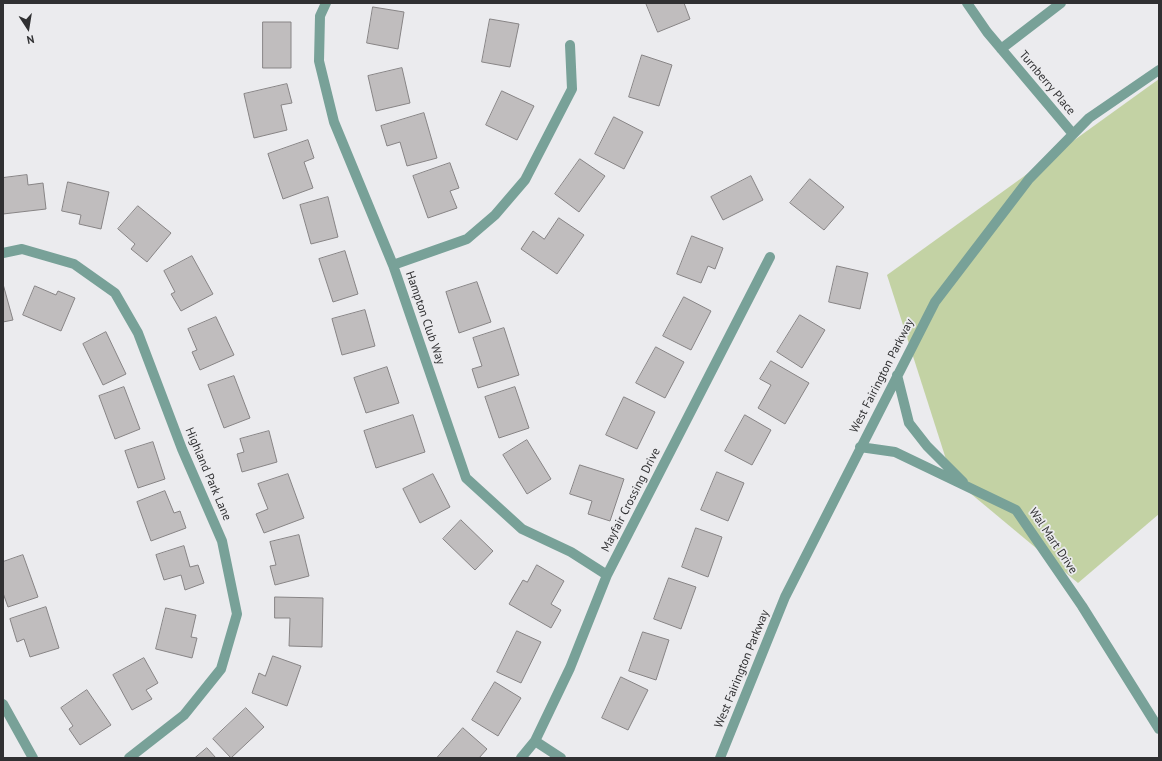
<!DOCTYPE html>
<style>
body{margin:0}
#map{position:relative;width:1162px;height:761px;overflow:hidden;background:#ebebee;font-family:"PT Sans",sans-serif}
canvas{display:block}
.frame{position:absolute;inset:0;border:4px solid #303032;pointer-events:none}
.north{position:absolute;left:8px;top:8px;width:40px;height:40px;-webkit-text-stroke:3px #ebebee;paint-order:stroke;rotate:168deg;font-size:11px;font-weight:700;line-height:16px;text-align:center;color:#303032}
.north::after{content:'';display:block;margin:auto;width:14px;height:18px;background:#303032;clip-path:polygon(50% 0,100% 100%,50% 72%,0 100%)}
</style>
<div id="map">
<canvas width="1162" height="761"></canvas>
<div class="frame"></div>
<div class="north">N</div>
</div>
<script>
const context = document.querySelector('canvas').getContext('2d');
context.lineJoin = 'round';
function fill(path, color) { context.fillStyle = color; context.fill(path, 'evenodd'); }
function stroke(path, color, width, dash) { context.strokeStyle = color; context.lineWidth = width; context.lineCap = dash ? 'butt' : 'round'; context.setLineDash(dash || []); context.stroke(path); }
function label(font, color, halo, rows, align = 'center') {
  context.font = font + ' "PT Sans",sans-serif'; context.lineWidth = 3.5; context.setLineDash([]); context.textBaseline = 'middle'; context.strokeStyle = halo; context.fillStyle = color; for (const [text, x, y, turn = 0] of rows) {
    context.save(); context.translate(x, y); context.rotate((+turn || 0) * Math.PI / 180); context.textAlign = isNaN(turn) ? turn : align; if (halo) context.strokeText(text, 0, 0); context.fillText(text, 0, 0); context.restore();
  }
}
fill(new Path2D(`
 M 1159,79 L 1159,514 L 1078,583 L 952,478 L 887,275 Z`), '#c3d2a4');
const building = new Path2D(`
 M 646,3 L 684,3 L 690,19 L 658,32 Z
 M 373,7 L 404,12 L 398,49 L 367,43 Z
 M 490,19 L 519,24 L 510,67 L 482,62 Z
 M 263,22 L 291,22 L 291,68 L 263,68 Z
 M 642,55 L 672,65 L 659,106 L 629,97 Z
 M 402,68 L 410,103 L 376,111 L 368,76 Z
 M 287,84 L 292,103 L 281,105 L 287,130 L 254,138 L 244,94 Z
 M 502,91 L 534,106 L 517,140 L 486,125 Z
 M 424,113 L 437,158 L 407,166 L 400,142 L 387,146 L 381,126 Z
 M 614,117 L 643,132 L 624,169 L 595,154 Z
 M 308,140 L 314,158 L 304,162 L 313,188 L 283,199 L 268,154 Z
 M 580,159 L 605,176 L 579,212 L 555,194 Z
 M 450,163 L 459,188 L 450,191 L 457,208 L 428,218 L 413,176 Z
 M 27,175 L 28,185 L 43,183 L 46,209 L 3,214 L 3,178 Z
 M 751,176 L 763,200 L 723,220 L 711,197 Z
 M 810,179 L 844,207 L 824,230 L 790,203 Z
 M 68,182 L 109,192 L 101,229 L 79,224 L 81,215 L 62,211 Z
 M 328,197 L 338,237 L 311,244 L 300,205 Z
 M 138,206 L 171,233 L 147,262 L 131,249 L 135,244 L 118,229 Z
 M 559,218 L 584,235 L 557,274 L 521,249 L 533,231 L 544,239 Z
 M 692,236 L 723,248 L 715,269 L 708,266 L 701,283 L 677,274 Z
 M 345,251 L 358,294 L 333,302 L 319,259 Z
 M 192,256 L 213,294 L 181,311 L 171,294 L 175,292 L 164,271 Z
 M 837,266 L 868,273 L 860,309 L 829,302 Z
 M 477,282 L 491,322 L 459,333 L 446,292 Z
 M 3,284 L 13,320 L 3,322 Z
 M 35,286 L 56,295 L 58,291 L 75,298 L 61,331 L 23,315 Z
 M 684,297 L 711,311 L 691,350 L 663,336 Z
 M 365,310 L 375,346 L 342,355 L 332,319 Z
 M 800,315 L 825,330 L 802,368 L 777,352 Z
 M 216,317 L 234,355 L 200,370 L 192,352 L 197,350 L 188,329 Z
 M 504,328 L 519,375 L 478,388 L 472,369 L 482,366 L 473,338 Z
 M 106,332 L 126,374 L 103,385 L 83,344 Z
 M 656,347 L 684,362 L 665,398 L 636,383 Z
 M 771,361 L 809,383 L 785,424 L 758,408 L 771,385 L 760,379 Z
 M 387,367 L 399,403 L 366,413 L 354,378 Z
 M 234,376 L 250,418 L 224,428 L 208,385 Z
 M 124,387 L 140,429 L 115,439 L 99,396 Z
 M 515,387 L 529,428 L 499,438 L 485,397 Z
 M 624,397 L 655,412 L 637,449 L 606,435 Z
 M 413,415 L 425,452 L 376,468 L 364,431 Z
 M 745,415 L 771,430 L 752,465 L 725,451 Z
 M 269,431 L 277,462 L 242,472 L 237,454 L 244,452 L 240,439 Z
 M 527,440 L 551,479 L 527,494 L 503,455 Z
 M 153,442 L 165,479 L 138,488 L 125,451 Z
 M 580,465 L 624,479 L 610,521 L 588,514 L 592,501 L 570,494 Z
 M 717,472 L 744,483 L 728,521 L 701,510 Z
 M 288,474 L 304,518 L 264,533 L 256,514 L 268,509 L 258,484 Z
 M 433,474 L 450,507 L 420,523 L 403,489 Z
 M 165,491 L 174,513 L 180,511 L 186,528 L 151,541 L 137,502 Z
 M 461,520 L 493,551 L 475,570 L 443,539 Z
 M 696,528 L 722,537 L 708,577 L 682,567 Z
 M 299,535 L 309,576 L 275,585 L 270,566 L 276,565 L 270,542 Z
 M 184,546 L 190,567 L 198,565 L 204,583 L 185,590 L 181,575 L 164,580 L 156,555 Z
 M 23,555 L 38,597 L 8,607 L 3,593 L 3,562 Z
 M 537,565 L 564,581 L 551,604 L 561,610 L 551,628 L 509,604 L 523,580 L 527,582 Z
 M 669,578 L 696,587 L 681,629 L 654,619 Z
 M 275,597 L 323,598 L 322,647 L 289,646 L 290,618 L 275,618 Z
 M 46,607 L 59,648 L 30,657 L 24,639 L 17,642 L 10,619 Z
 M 166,608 L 196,615 L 191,637 L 197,638 L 192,658 L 156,649 Z
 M 517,631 L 541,642 L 521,683 L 497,672 Z
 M 643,632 L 669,640 L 656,680 L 629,671 Z
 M 273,656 L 301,666 L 287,706 L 252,693 L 259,673 L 265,676 Z
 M 144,658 L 158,683 L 146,690 L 152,699 L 132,710 L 113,675 Z
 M 621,677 L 648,690 L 628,730 L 602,718 Z
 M 495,682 L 521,698 L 498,736 L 472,720 Z
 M 87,690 L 111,725 L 80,745 L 69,729 L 73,726 L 61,708 Z
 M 246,708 L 264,727 L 231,758 L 213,739 Z
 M 463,728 L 487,749 L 479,758 L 437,758 Z
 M 207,748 L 216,758 L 195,758 Z`);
fill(building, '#c0bdbe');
stroke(building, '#878485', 1);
stroke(new Path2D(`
 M 326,3 L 320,16 L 319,61 L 334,122 L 393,265 L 466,478 L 522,529 L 571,552 L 607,575
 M 967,3 L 987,32 L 1073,134
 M 1001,49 L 1061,3
 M 3,253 L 22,249 L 74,264 L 115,293 L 138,333 L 182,449 L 222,541 L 237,614 L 221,669 L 184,715 L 129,758
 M 393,265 L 467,239 L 495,215 L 525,180 L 572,89 L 570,45
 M 897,375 L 909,423 L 927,446 L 963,482
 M 860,447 L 895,452 L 1016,510 L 1082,606 L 1159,729
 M 3,704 L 33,758
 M 535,741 L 561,758
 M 521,758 L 535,741 L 570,668 L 607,575 L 770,257
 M 720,758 L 785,597 L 935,302 L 1029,179 L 1089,118 L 1159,70`), '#78a198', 10);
label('12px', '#303032', '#ebebee', [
 ["Turnberry Place",1047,83,50],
 ["Hampton Club Way",425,318,71],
 ["West Fairington Parkway",882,376,-63],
 ["Highland Park Lane",208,474,67],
 ["Mayfair Crossing Drive",631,500,-63],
 ["Wal Mart Drive",1053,541,56],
 ["West Fairington Parkway",742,669,-68]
]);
</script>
